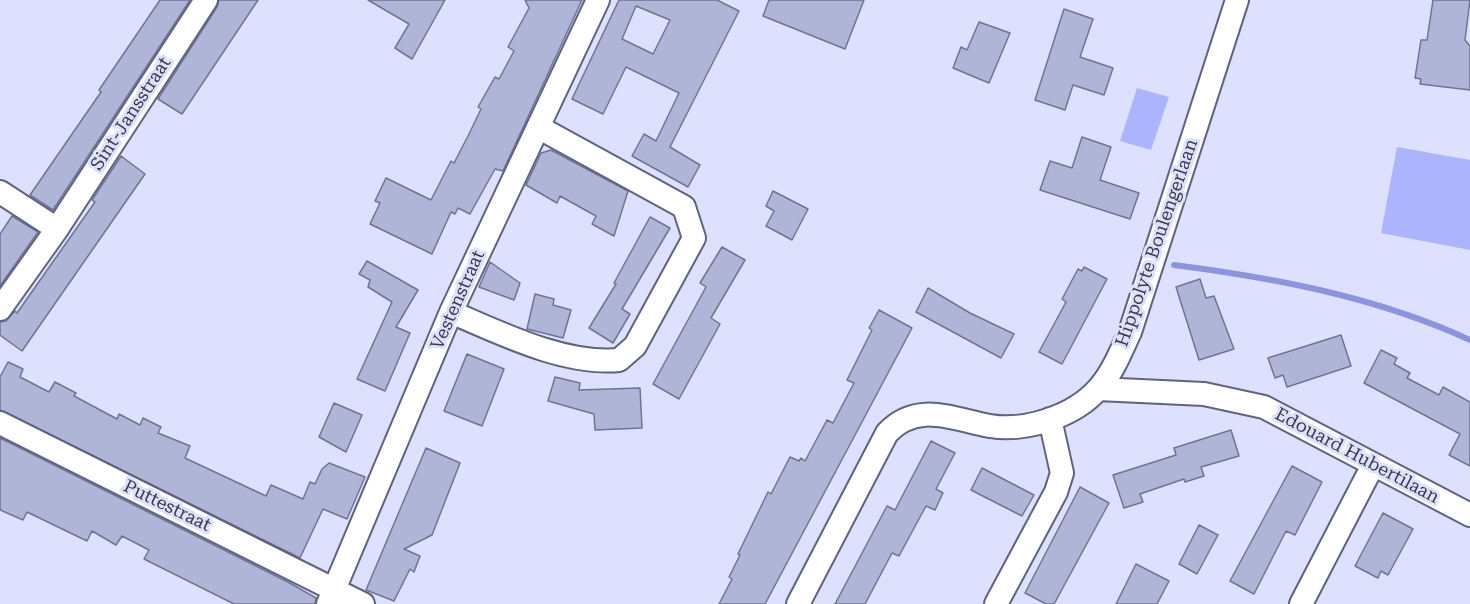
<!DOCTYPE html>
<style>
body{margin:0}
canvas{display:block;background:#dde1fe}
</style>
<canvas width="1470" height="604"></canvas>
<script>
const context = document.querySelector('canvas').getContext('2d');
context.lineJoin = 'round';
function fill(path, color) { context.fillStyle = color; context.fill(path, 'evenodd'); }
function stroke(path, color, width, dash) { context.strokeStyle = color; context.lineWidth = width; context.lineCap = dash ? 'butt' : 'round'; context.setLineDash(dash || []); context.stroke(path); }
function label(font, color, halo, rows, align = 'center') {
  context.font = font + ' "Roboto Serif",serif'; context.lineWidth = 6; context.setLineDash([]); context.textBaseline = 'middle'; context.strokeStyle = halo; context.fillStyle = color; for (const [text, x, y, turn = 0] of rows) {
    context.save(); context.translate(x, y); context.rotate((+turn || 0) * Math.PI / 180); context.textAlign = isNaN(turn) ? turn : align; if (halo) context.strokeText(text, 0, 0); context.fillText(text, 0, 0); context.restore();
  }
}
fill(new Path2D(`
 M 1137,88 L 1169,97 L 1151,150 L 1120,141 Z
 M 1397,147 L 1470,160 L 1470,250 L 1381,233 Z`), '#abb4fc');
stroke(new Path2D(`
 M 1174,265 C 1275,278 1377,297 1470,340`), '#8c94de', 6);
const building = new Path2D(`
 M 160,0 L 190,0 L 53,210 L 30,195 L 101,92 L 99,90 Z
 M 219,0 L 258,0 L 182,114 L 158,99 L 217,7 Z
 M 368,0 L 445,0 L 412,59 L 395,48 L 409,24 Z
 M 525,0 L 582,0 L 503,171 L 495,169 L 470,214 L 458,208 L 455,214 L 451,212 L 432,254 L 370,224 L 380,203 L 375,201 L 386,178 L 431,200 L 451,161 L 454,163 L 468,136 L 481,109 L 478,107 L 495,77 L 499,79 L 514,51 L 508,47 L 529,8 Z
 M 619,0 L 717,0 L 739,11 L 670,147 L 700,165 L 688,187 L 632,156 L 644,134 L 656,141 L 679,93 L 626,67 L 603,114 L 572,99 ZM 636,6 L 670,20 L 653,54 L 622,39 Z
 M 769,0 L 864,0 L 845,49 L 763,16 Z
 M 1433,0 L 1470,0 L 1465,40 L 1470,46 L 1470,90 L 1420,84 L 1421,79 L 1415,78 L 1421,40 L 1427,40 Z
 M 1064,9 L 1093,19 L 1080,57 L 1113,68 L 1104,95 L 1073,85 L 1065,110 L 1035,100 Z
 M 979,22 L 1010,33 L 989,83 L 953,68 L 961,47 L 967,50 Z
 M 1082,137 L 1111,147 L 1100,180 L 1139,193 L 1130,219 L 1040,190 L 1050,161 L 1072,168 Z
 M 551,150 L 628,191 L 614,236 L 592,224 L 596,216 L 560,196 L 557,203 L 526,185 L 541,153 Z
 M 121,156 L 145,174 L 22,351 L 0,335 L 0,322 L 6,321 L 15,311 L 17,313 L 95,202 L 92,200 Z
 M 773,191 L 808,209 L 792,240 L 766,226 L 774,211 L 766,206 Z
 M 12,216 L 38,232 L 0,286 L 0,234 Z
 M 650,217 L 670,228 L 622,309 L 630,314 L 613,343 L 589,328 L 616,284 L 614,283 Z
 M 722,247 L 745,260 L 711,318 L 720,324 L 679,399 L 653,384 L 706,287 L 700,283 Z
 M 367,261 L 418,290 L 396,327 L 410,333 L 385,391 L 357,379 L 392,302 L 368,287 L 370,280 L 359,274 Z
 M 490,262 L 520,283 L 514,300 L 479,287 Z
 M 1084,267 L 1107,279 L 1062,364 L 1039,352 L 1066,302 L 1062,299 L 1078,269 L 1082,271 Z
 M 1200,279 L 1206,298 L 1214,296 L 1234,349 L 1199,360 L 1176,287 Z
 M 928,288 L 970,313 L 1014,334 L 1001,358 L 916,312 Z
 M 535,294 L 554,299 L 553,305 L 571,310 L 563,338 L 527,329 Z
 M 879,310 L 912,328 L 765,604 L 719,604 L 732,579 L 729,577 L 740,555 L 738,554 L 768,492 L 771,494 L 790,457 L 799,461 L 801,458 L 805,461 L 827,420 L 833,423 L 854,383 L 847,380 L 872,330 L 869,328 Z
 M 1341,335 L 1351,366 L 1287,387 L 1283,375 L 1275,378 L 1268,358 Z
 M 1381,350 L 1397,358 L 1394,364 L 1410,373 L 1407,378 L 1439,395 L 1443,387 L 1470,402 L 1470,466 L 1449,455 L 1460,434 L 1364,383 Z
 M 467,354 L 504,369 L 482,426 L 444,411 Z
 M 8,362 L 23,369 L 20,377 L 49,392 L 55,382 L 76,393 L 74,396 L 117,419 L 119,414 L 140,425 L 143,418 L 161,427 L 158,433 L 190,446 L 185,458 L 266,496 L 271,485 L 303,499 L 310,482 L 315,484 L 322,469 L 329,463 L 365,477 L 347,519 L 323,509 L 300,558 L 0,410 L 0,377 Z
 M 555,377 L 580,383 L 579,390 L 640,388 L 642,428 L 595,430 L 594,414 L 548,401 Z
 M 334,403 L 362,415 L 346,452 L 319,437 Z
 M 1231,430 L 1239,456 L 1201,467 L 1204,476 L 1185,482 L 1184,479 L 1140,494 L 1143,502 L 1124,508 L 1113,475 L 1176,455 L 1174,448 Z
 M 0,438 L 288,582 L 316,598 L 315,604 L 234,604 L 144,559 L 149,550 L 122,536 L 116,545 L 92,531 L 87,541 L 27,512 L 23,520 L 0,510 Z
 M 931,441 L 955,453 L 936,489 L 943,493 L 935,510 L 926,506 L 899,556 L 892,553 L 865,604 L 835,604 L 887,506 L 895,510 Z
 M 426,448 L 460,463 L 432,535 L 404,549 L 420,556 L 414,572 L 410,569 L 394,601 L 366,590 Z
 M 1292,466 L 1322,482 L 1295,535 L 1286,531 L 1254,594 L 1230,581 Z
 M 982,468 L 1034,495 L 1022,516 L 971,490 Z
 M 1080,487 L 1109,503 L 1054,604 L 1046,604 L 1025,593 Z
 M 1383,513 L 1413,529 L 1388,575 L 1381,571 L 1378,578 L 1355,566 Z
 M 1199,525 L 1218,535 L 1197,574 L 1179,564 Z
 M 1136,564 L 1169,581 L 1157,604 L 1116,604 Z`);
fill(building, '#afb5d7');
stroke(building, '#707494', 1.5);
const street = new Path2D(`
 M 0,192 L 57,229
 M 0,309 L 57,229 L 206,0
 M 451,312 C 500,333 564,365 619,360 L 635,346 L 694,238 L 684,207 L 538,127
 M 1098,389 L 1204,394 L 1264,407 L 1470,515
 M 0,423 L 363,604
 M 328,604 L 451,312 L 598,0
 M 798,604 L 887,433 C 917,401 952,419 990,426 C 1026,432 1075,416 1099,388 C 1113,372 1121,351 1130,332 L 1237,0
 M 996,604 L 1056,492 L 1062,473 L 1050,419
 M 1301,604 L 1373,465`);
stroke(street, '#5f6382', 26);
stroke(street, '#fff', 22);
label('18px', '#393b4a', '#dde1fe', [
 ["Sint-Jansstraat",131,114,-57],
 ["Hippolyte Boulengerlaan",1157,243,-71],
 ["Vestenstraat",458,300,-66],
 ["Edouard Hubertilaan",1357,456,28],
 ["Puttestraat",167,506,26]
]);
</script>
